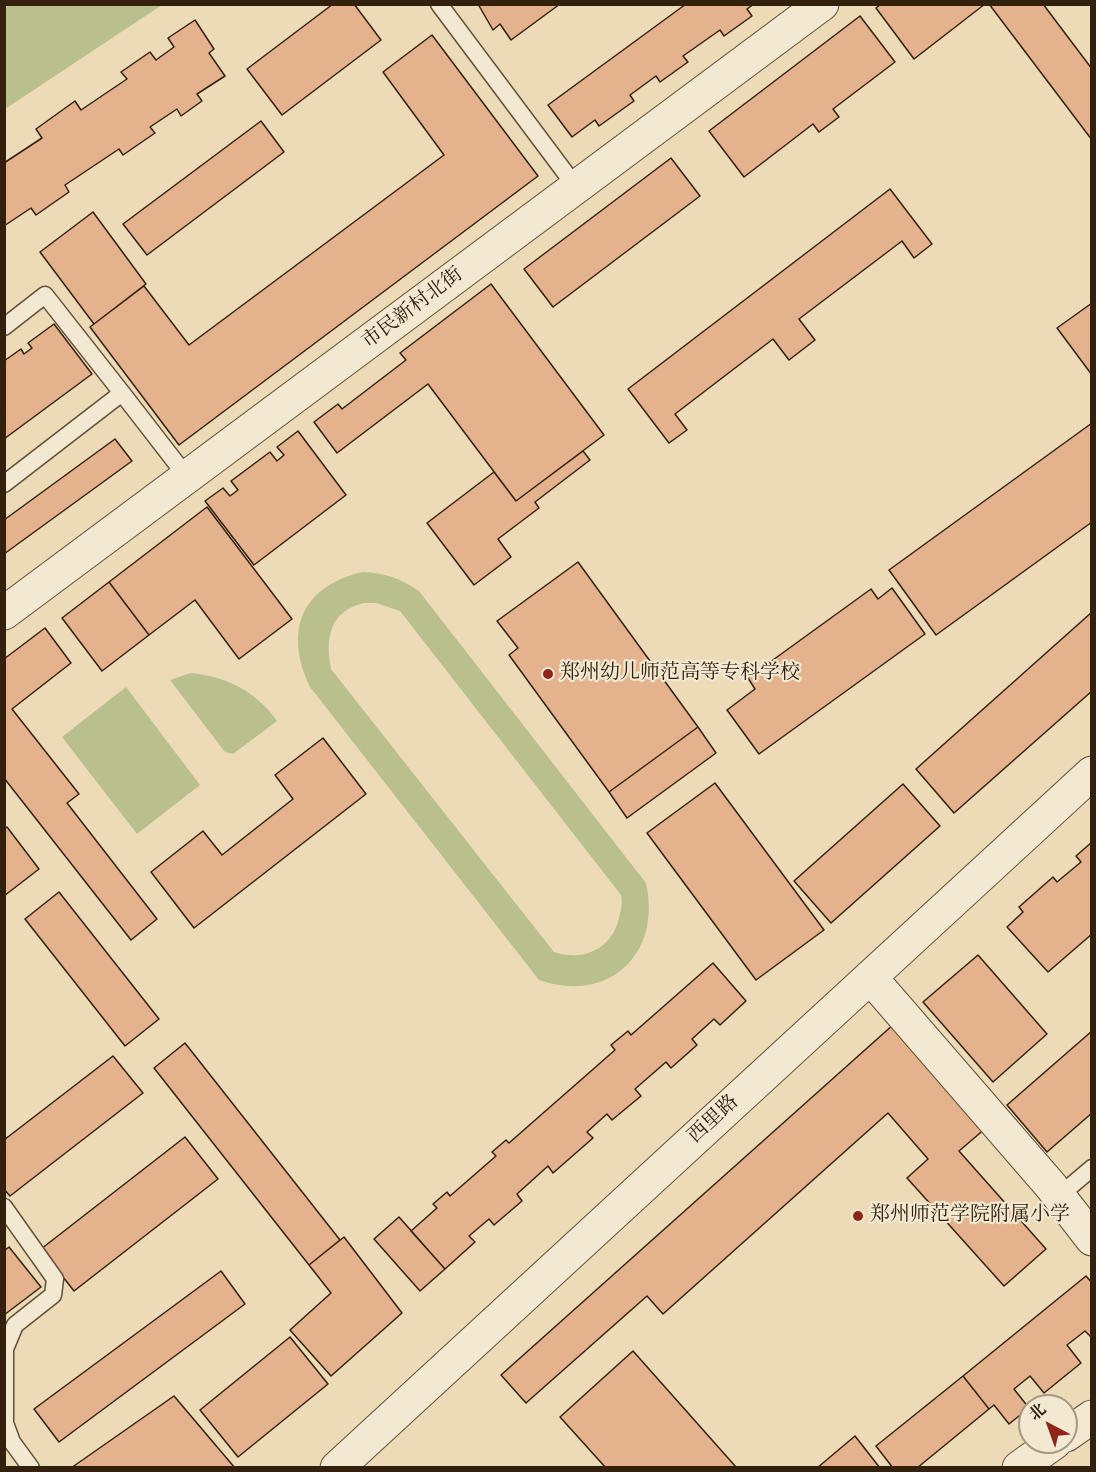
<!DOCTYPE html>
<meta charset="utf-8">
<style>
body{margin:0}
#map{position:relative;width:1096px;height:1472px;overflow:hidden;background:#eddbb8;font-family:"IM FELL Double Pica","Noto Serif SC",serif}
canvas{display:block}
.frame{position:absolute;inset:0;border:6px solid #34210d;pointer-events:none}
.north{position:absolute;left:1018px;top:1394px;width:60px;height:60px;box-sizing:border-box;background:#f3e8d1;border:2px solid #a79883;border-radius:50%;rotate:319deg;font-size:16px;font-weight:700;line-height:24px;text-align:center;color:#34210d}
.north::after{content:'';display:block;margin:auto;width:21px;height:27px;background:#8f2418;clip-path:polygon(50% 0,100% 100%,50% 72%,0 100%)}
</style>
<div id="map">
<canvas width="1096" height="1472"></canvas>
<div class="frame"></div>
<div class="north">北</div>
</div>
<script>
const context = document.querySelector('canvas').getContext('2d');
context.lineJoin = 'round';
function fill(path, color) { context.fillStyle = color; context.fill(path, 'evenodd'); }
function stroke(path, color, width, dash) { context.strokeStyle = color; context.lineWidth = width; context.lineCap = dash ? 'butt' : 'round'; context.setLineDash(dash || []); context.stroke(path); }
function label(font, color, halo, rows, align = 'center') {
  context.font = font + ' "IM FELL Double Pica","Noto Serif SC",serif'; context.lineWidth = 4.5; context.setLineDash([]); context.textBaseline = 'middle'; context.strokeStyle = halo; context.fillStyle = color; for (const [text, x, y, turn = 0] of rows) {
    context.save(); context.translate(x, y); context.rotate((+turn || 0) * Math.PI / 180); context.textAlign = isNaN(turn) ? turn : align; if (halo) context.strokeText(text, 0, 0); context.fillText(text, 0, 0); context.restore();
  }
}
fill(new Path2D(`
 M 5,4 L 162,4 L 162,5 L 5,109 Z
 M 362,572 C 385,573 400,578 419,591 L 646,883 C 662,955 608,1004 539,980 L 310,687 C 284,632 300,587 362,572 ZM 364,603 L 376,603 L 400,611 L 621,895 C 623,903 621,910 619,918 C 612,949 583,962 554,952 L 331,669 C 325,637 330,611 364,603 Z
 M 191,673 C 227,677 256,691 277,721 L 233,754 L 225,752 L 170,680 Z
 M 126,687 L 200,785 L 137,834 L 62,737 Z`), '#bac08d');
const building = new Path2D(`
 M 333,4 L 354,4 L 381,40 L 282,115 L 247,69 Z
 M 478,4 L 560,4 L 511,40 L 500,24 L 493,30 Z
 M 686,4 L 754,4 L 747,9 L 752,16 L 724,36 L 720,30 L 683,56 L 688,62 L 660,82 L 656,76 L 630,95 L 634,101 L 599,126 L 595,120 L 572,137 L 548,105 Z
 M 881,4 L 985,4 L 914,59 L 876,8 Z
 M 989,4 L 1043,4 L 1092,69 L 1092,140 Z
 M 860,16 L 895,62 L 833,109 L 839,117 L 819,132 L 813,124 L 744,177 L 709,131 Z
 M 195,20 L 214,49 L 209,53 L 225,76 L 197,94 L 202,101 L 181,116 L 177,109 L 150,127 L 155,133 L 123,155 L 119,149 L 65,185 L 69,192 L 36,215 L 31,208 L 4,226 L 4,163 L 42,138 L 36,129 L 75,101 L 81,110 L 127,79 L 121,72 L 150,52 L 156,60 L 174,47 L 168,38 Z
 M 432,35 L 538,176 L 179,445 L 90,327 L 144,286 L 189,345 L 444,155 L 383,72 Z
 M 261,121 L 284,152 L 147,255 L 123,224 Z
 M 671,158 L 700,196 L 553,307 L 524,269 Z
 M 890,189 L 932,244 L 914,258 L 902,241 L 799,319 L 815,340 L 789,360 L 773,339 L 675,414 L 687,430 L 669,443 L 628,389 Z
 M 93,212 L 146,284 L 94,324 L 40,252 Z
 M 491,284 L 604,435 L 516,501 L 428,384 L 337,453 L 314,422 L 338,404 L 342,409 L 406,360 L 400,353 Z
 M 1092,303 L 1092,375 L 1057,328 Z
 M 54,324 L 92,374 L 4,439 L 4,361 L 21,349 L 24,354 L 32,348 L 28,343 Z
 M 1092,423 L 1092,522 L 936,635 L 889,570 Z
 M 298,431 L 346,495 L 254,565 L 205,501 L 223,488 L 230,496 L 238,490 L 231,481 L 270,452 L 277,461 L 284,455 L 277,447 Z
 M 115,439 L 132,461 L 4,554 L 4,520 Z
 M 583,451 L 590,460 L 535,502 L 539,508 L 498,539 L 511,557 L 474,585 L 427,523 L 494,472 L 516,501 Z
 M 207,507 L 292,619 L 239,659 L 195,600 L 149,635 L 109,582 Z
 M 578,562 L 698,727 L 609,792 L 509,655 L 518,648 L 497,621 Z
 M 109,582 L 149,635 L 102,671 L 62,618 Z
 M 892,588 L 925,634 L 759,754 L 727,710 L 755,689 L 748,678 L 871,589 L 878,599 Z
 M 1092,612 L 1092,691 L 954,813 L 916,769 Z
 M 45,628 L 71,663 L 12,709 L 79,794 L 67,803 L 157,919 L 131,940 L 4,778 L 4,659 Z
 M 698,727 L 716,753 L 627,818 L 609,792 Z
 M 323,738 L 366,794 L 194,928 L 151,872 L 203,831 L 222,855 L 293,799 L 275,775 Z
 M 715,783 L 824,930 L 756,980 L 647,833 Z
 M 903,784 L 940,826 L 831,923 L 794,881 Z
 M 7,827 L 39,869 L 4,896 L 4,829 Z
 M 1092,842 L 1092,934 L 1048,972 L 1007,927 L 1023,912 L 1019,907 L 1053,877 L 1057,882 L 1081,862 L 1076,856 Z
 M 59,892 L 159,1019 L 125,1046 L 25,919 Z
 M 978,955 L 1047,1034 L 993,1082 L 923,1002 Z
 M 713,963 L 746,1001 L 720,1025 L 714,1019 L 692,1039 L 697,1045 L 671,1068 L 666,1062 L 635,1089 L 641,1096 L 612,1120 L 607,1114 L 587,1132 L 593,1138 L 553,1173 L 548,1166 L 517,1194 L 522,1201 L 494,1225 L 489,1219 L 469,1236 L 475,1242 L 445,1269 L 411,1231 L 437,1208 L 433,1204 L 447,1192 L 450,1196 L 496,1156 L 492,1152 L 506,1140 L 509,1143 L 615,1050 L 611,1045 L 628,1031 L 631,1035 Z
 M 894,1024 L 986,1128 L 959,1151 L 1046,1249 L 1004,1286 L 907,1178 L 928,1159 L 888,1113 L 663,1314 L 647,1296 L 526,1403 L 501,1375 Z
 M 1092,1031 L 1092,1113 L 1047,1152 L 1007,1105 Z
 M 185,1043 L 340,1240 L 309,1265 L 154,1068 Z
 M 113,1056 L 143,1093 L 10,1196 L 4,1189 L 4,1140 Z
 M 185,1137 L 218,1179 L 74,1291 L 41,1249 Z
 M 399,1217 L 445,1269 L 420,1291 L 374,1239 Z
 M 344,1237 L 402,1313 L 331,1376 L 290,1330 L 331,1293 L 309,1265 Z
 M 9,1247 L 41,1287 L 4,1315 L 4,1251 Z
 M 221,1271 L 245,1304 L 59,1442 L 34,1409 Z
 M 1086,1276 L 1092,1283 L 1092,1338 L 1085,1331 L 1067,1345 L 1081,1363 L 1044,1393 L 1030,1376 L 1014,1389 L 1029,1408 L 1009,1424 L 994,1405 L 989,1409 L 963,1376 Z
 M 290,1337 L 328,1384 L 238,1457 L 200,1410 Z
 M 633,1351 L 736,1467 L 735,1468 L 606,1468 L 560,1417 Z
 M 963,1376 L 989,1409 L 917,1468 L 893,1468 L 876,1446 Z
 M 174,1396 L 235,1468 L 71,1468 Z
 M 855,1436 L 880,1468 L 817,1468 Z`);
fill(building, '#e4b28c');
stroke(building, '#34210d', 1.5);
const service = new Path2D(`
 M 439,4 L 576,187
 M 4,327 L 45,295 L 122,393
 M 4,484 L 122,393 L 187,477
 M 1059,1196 L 1092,1168
 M 4,1207 L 55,1279 L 53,1295 L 15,1325 L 5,1349 L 5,1423 L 12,1442 L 31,1468`);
const minor = new Path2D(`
 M 4,613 L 822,4
 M 870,977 L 1051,1186 L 1092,1239
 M 1066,1435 L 1092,1417
 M 337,1468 L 1092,773
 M 1019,1468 L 1055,1442`);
stroke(service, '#625038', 19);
stroke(minor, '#625038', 35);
stroke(service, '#f3e8d1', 16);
stroke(minor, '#f3e8d1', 33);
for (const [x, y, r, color] of [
 [548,674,6,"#8f2418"],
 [858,1216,6,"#8f2418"]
]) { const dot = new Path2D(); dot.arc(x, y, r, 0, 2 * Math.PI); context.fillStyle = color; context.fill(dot); stroke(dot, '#f3e8d1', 2); }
label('20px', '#34210d', '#f3e8d1', [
 ["市民新村北街",413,309,-37],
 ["西里路",714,1120,-43]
]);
label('20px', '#34210d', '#f3e8d1', [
 ["郑州幼儿师范高等专科学校",560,674],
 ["郑州师范学院附属小学",870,1216]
], 'left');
</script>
